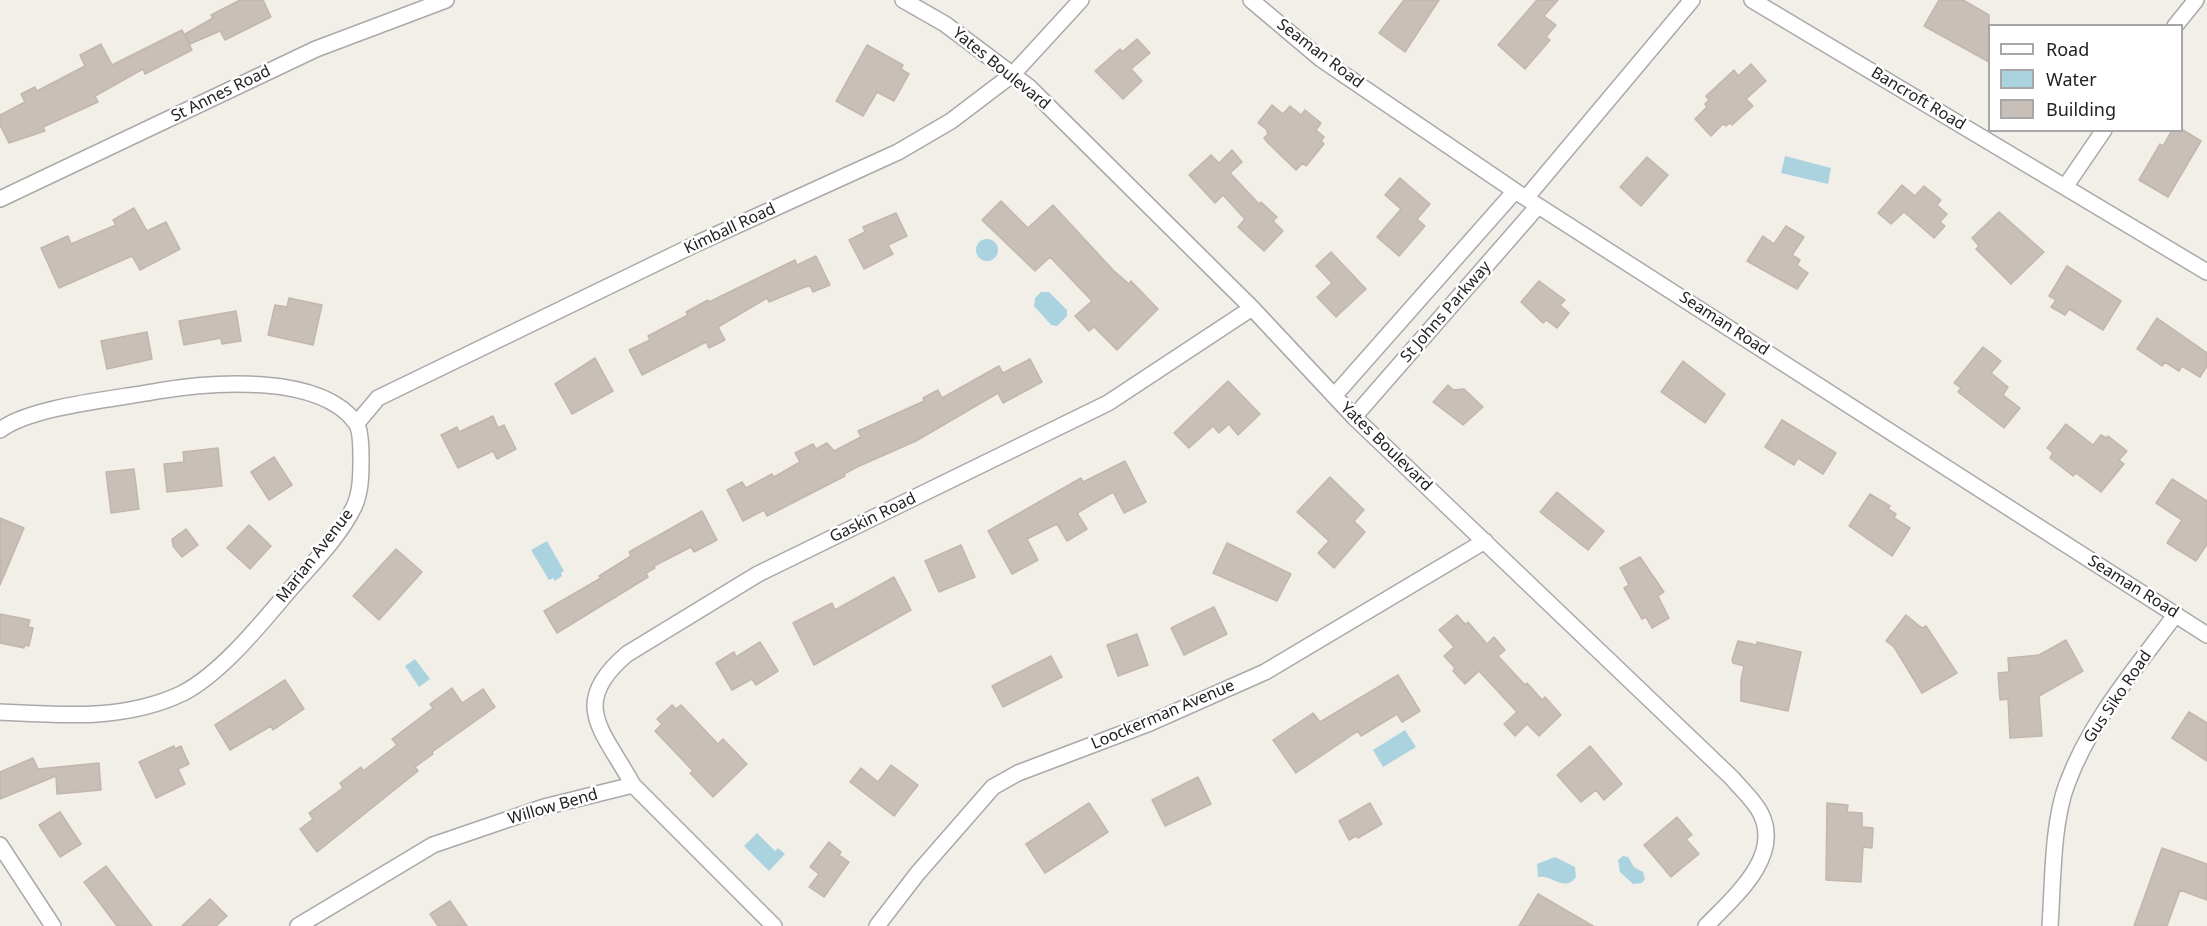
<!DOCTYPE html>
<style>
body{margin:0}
#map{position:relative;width:2207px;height:926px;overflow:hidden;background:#f2efe9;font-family:"Noto Sans",sans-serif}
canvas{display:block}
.legend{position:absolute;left:1988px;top:24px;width:195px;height:108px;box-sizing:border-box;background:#fff;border:2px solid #a7a7a7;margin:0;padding:8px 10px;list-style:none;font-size:18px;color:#222}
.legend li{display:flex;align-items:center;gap:12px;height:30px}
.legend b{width:30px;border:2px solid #a7a7a7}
</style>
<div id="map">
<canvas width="2207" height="926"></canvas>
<ul class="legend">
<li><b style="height:8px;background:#fff"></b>Road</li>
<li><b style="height:16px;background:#aad3df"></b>Water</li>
<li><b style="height:16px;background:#c7bfb8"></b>Building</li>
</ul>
</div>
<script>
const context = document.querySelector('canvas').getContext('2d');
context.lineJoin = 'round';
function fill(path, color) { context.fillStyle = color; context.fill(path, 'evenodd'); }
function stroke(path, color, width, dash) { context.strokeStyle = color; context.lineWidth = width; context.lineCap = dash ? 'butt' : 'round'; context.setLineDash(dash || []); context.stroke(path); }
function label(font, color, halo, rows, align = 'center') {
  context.font = font + ' "Noto Sans",sans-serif'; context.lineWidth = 5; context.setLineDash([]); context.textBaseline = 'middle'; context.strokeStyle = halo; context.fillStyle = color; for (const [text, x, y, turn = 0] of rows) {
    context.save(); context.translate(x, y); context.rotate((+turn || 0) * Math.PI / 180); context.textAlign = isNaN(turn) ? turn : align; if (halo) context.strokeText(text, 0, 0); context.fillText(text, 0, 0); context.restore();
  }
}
fill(new Path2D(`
 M 1785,156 L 1831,168 L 1828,184 L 1781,173 Z
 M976 250a11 11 0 1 1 22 0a11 11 0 1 1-22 0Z
 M 1041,292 L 1049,292 L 1067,310 L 1067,316 L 1057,326 L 1051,325 L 1034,306 L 1035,298 Z
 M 547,541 L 564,571 L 561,573 L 562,576 L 555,581 L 553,578 L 549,580 L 531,550 Z
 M 415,659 L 430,679 L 419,687 L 405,666 Z
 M 1405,730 L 1416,747 L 1383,767 L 1373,750 Z
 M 757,833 L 775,851 L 778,848 L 785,854 L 769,871 L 744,846 Z
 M 1623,856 L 1628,857 L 1634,867 L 1643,872 L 1645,879 L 1642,883 L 1633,884 L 1620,872 L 1618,860 Z
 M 1555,857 L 1575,867 L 1576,877 C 1564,893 1553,874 1538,877 L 1537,864 Z`), '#aad3df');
const building = new Path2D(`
 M 240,0 L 263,0 L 271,17 L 225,40 L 220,31 L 190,44 L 185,34 L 213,18 L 211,15 Z
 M 1404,0 L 1439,0 L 1405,52 L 1379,33 Z
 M 1537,0 L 1558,0 L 1544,16 L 1556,25 L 1546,37 L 1550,40 L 1525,69 L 1498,45 Z
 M 1939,0 L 1963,0 L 1989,15 L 1989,62 L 1924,26 Z
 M 182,30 L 192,50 L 145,74 L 143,69 L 95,96 L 98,102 L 43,127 L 45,131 L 9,143 L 0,125 L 0,115 L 25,102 L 21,94 L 35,87 L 37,91 L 85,66 L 80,55 L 101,44 L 112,65 Z
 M 1137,39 L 1150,53 L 1131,69 L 1142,81 L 1123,99 L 1095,71 L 1120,49 L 1122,52 Z
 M 867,45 L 903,65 L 901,69 L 909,74 L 894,101 L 877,92 L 863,116 L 836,101 Z
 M 1751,64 L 1766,81 L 1746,99 L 1753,106 L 1732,125 L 1730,123 L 1726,126 L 1723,124 L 1711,136 L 1695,119 L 1707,107 L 1705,104 L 1709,100 L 1706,96 L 1734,70 L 1738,76 Z
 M 1272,105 L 1283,114 L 1290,106 L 1301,115 L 1305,110 L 1321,123 L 1316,130 L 1324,137 L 1321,141 L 1324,144 L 1306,166 L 1303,163 L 1296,170 L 1268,143 L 1264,138 L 1268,134 L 1266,129 L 1258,123 Z
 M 2172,130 L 2183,130 L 2201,141 L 2168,197 L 2139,180 L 2160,144 L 2163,146 Z
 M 1232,150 L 1242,162 L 1230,173 L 1259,204 L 1261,202 L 1277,217 L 1273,221 L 1283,231 L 1264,251 L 1238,227 L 1245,219 L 1223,195 L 1215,203 L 1189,175 L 1211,155 L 1219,163 Z
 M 1647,157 L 1668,175 L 1641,206 L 1620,187 Z
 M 1400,178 L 1430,204 L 1417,219 L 1425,226 L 1399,256 L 1377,237 L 1401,209 L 1385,195 Z
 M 1902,185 L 1915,196 L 1924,186 L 1941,200 L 1937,205 L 1947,214 L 1940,222 L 1945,226 L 1934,238 L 1904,212 L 1891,224 L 1878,213 Z
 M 1001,201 L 1028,228 L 1053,205 L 1113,270 L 1129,284 L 1131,281 L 1158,309 L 1117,350 L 1094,327 L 1089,331 L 1075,316 L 1092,301 L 1050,257 L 1035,271 L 982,220 Z
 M 134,208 L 147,231 L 166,222 L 180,249 L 140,270 L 132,256 L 59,288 L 41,248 L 68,236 L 71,244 L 116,225 L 113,220 Z
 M 1999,212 L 2044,252 L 2011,284 L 1976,249 L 1979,246 L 1972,238 Z
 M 896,213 L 907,236 L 888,245 L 893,254 L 864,269 L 849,240 L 865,232 L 863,227 Z
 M 1786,226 L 1804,237 L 1792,255 L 1800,260 L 1797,265 L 1808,273 L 1797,289 L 1747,261 L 1763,236 L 1774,244 Z
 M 1331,252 L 1366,289 L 1336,317 L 1317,297 L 1332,283 L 1316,266 Z
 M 816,256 L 830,285 L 813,292 L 810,286 L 805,287 L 769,302 L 767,298 L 718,327 L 725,340 L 709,348 L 706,342 L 642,375 L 629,350 L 650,340 L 648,336 L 688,315 L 686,312 L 708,300 L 709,302 L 795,260 L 797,265 Z
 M 2067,266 L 2121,301 L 2103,330 L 2069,309 L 2065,315 L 2051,307 L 2056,300 L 2049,296 Z
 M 1539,281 L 1565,300 L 1560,305 L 1569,313 L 1557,328 L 1546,320 L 1543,323 L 1521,302 Z
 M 289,298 L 322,305 L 313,345 L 268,335 L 275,305 L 287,307 Z
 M 236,311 L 241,341 L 222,344 L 221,338 L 184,345 L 179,321 Z
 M 2157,318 L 2207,353 L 2207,366 L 2200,377 L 2182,366 L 2179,371 L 2165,362 L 2162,366 L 2137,349 Z
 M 147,332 L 152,359 L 107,369 L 101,341 Z
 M 1983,347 L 2001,361 L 1991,373 L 2008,387 L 2003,395 L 2020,408 L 2004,428 L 1958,392 L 1961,388 L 1954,383 Z
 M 595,358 L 613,391 L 572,414 L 555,384 Z
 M 1030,359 L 1042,382 L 1003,403 L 998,393 L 916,441 L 857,467 L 844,474 L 845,476 L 767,516 L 764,510 L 743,521 L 727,490 L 742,482 L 746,488 L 772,474 L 774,477 L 800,462 L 795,453 L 813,444 L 816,449 L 827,443 L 834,451 L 861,437 L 858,431 L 924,401 L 923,398 L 938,390 L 942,398 L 999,366 L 1003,373 Z
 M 1683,361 L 1725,394 L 1705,423 L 1661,392 Z
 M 1228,381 L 1260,414 L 1238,435 L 1229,424 L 1219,433 L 1213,426 L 1189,448 L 1174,433 Z
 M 1448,385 L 1453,390 L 1464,389 L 1483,407 L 1463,425 L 1433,402 Z
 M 493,416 L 498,428 L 504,425 L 516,449 L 497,459 L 493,451 L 458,468 L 441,435 L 457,427 L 459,432 Z
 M 1782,420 L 1836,453 L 1823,474 L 1798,458 L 1794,465 L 1765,447 Z
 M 2066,424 L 2093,445 L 2101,435 L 2106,438 L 2108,436 L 2127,451 L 2119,460 L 2124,464 L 2101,492 L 2076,473 L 2073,476 L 2050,458 L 2053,453 L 2047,448 Z
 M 218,448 L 222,486 L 167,492 L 164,464 L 184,462 L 183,452 Z
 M 274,457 L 292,485 L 269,500 L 251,472 Z
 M 1125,461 L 1146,502 L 1124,513 L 1113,492 L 1077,513 L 1087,529 L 1067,541 L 1057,524 L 1027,539 L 1038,560 L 1012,574 L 988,531 L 1081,478 L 1083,482 Z
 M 134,469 L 139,509 L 111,513 L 106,472 Z
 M 1330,477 L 1364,510 L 1354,521 L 1365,532 L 1334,568 L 1318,553 L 1329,541 L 1297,512 Z
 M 2172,479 L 2207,501 L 2207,544 L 2196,561 L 2167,543 L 2182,520 L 2156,503 Z
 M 1557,492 L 1604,531 L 1588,550 L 1540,512 Z
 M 1870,494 L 1890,506 L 1888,509 L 1896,514 L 1894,518 L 1910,528 L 1892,556 L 1849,526 Z
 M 702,511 L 717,540 L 694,552 L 691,547 L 654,566 L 655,568 L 646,573 L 648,577 L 557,633 L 544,611 L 601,578 L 599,576 L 631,556 L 629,552 Z
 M 0,518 L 24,528 L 0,585 Z
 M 249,525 L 271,546 L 250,569 L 227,548 Z
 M 186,529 L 198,545 L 182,557 L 173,546 L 172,539 Z
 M 1227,543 L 1291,574 L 1277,601 L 1213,573 Z
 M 961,545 L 975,577 L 939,592 L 925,561 Z
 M 396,549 L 422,572 L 379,620 L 353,596 Z
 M 1640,557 L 1664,592 L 1658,596 L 1669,618 L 1652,628 L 1646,617 L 1642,619 L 1624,588 L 1629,585 L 1620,568 Z
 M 894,577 L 911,610 L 814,665 L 793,623 L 832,603 L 835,610 Z
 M 1214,607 L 1227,634 L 1184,655 L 1171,628 Z
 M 0,614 L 30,620 L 28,627 L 33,628 L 29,646 L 25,645 L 24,648 L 0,643 Z
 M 1457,615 L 1465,624 L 1468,622 L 1487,644 L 1494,637 L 1505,650 L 1498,656 L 1525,685 L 1527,683 L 1542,700 L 1545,697 L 1561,715 L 1539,736 L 1527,724 L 1515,736 L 1504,724 L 1517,712 L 1479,671 L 1465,684 L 1453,671 L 1455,668 L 1444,656 L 1454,647 L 1439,630 Z
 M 1906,615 L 1922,628 L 1926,626 L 1957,673 L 1922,693 L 1894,647 L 1886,641 Z
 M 1137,634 L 1148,665 L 1118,676 L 1107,645 Z
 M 2066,640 L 2083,671 L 2039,696 L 2042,736 L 2010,738 L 2008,699 L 2000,700 L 1998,673 L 2009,672 L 2008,658 L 2039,655 Z
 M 1738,641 L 1757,645 L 1757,642 L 1801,652 L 1788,711 L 1741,701 L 1741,680 L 1744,666 L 1733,663 L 1732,660 Z
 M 760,642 L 778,671 L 756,685 L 752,679 L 732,690 L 716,663 L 734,652 L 736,657 Z
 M 1051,656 L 1062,677 L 1003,707 L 992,686 Z
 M 1398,675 L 1420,711 L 1402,722 L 1397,714 L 1361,736 L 1358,731 L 1296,773 L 1273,740 L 1313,713 L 1320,722 Z
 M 285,680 L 304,709 L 273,730 L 271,726 L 230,750 L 215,725 Z
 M 452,688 L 462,703 L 483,689 L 495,707 L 432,752 L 433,754 L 415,767 L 418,771 L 317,852 L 300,829 L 313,819 L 309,813 L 343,788 L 340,783 L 361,767 L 363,771 L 397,745 L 392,739 L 433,708 L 430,704 Z
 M 672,705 L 676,709 L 681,705 L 718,744 L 723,739 L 747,764 L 713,797 L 690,773 L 693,771 L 655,731 L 662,724 L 657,719 Z
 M 2189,712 L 2207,723 L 2207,761 L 2172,738 Z
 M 174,746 L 175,749 L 181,746 L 189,764 L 178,769 L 185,784 L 156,798 L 139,762 Z
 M 1590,746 L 1622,784 L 1604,800 L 1596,790 L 1581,802 L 1557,775 Z
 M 33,758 L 38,769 L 99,763 L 101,790 L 57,794 L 56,776 L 0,799 L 0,772 Z
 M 891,765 L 918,785 L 894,816 L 850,782 L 861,768 L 878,782 Z
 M 1198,777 L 1211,804 L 1165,826 L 1152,800 Z
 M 1089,803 L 1108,832 L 1045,873 L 1026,844 Z
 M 1370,803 L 1382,824 L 1358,838 L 1356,836 L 1349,840 L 1339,821 Z
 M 1827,803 L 1848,805 L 1847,812 L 1862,813 L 1862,827 L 1873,828 L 1872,848 L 1863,847 L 1861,882 L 1826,880 Z
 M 60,812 L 81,844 L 60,857 L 39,825 Z
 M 1677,817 L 1692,835 L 1686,839 L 1699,854 L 1671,877 L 1644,845 Z
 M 829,842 L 841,852 L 839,855 L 849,862 L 824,897 L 809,887 L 819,874 L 810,867 Z
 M 2162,848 L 2207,864 L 2207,900 L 2180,890 L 2167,926 L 2134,926 Z
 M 106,866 L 134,903 L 152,926 L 117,926 L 84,882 Z
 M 1538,894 L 1593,926 L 1519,926 Z
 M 210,899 L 227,916 L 216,926 L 182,926 Z
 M 450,901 L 467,926 L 438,926 L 430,914 Z`);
fill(building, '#c7bfb8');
stroke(building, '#c4b6ab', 1.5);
const minor = new Path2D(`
 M 903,0 L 945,24 L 1029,87 L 1252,308 L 1354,417 L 1732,778 C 1741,789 1755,801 1761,814 C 1782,857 1734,897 1706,926
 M 1251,0 L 1321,59 L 1515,191 L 2207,635
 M 1752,0 L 2207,272
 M 2175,26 L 2196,0
 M 2065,187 L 2104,130
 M 1526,198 L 1692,0
 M 0,199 L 316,49 L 446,0
 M 1334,396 L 1515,191
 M 1354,417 L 1538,206
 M 357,423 L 378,398 L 698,243 L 898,152 L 951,121 L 1013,74 L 1081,0
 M 0,430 C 32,406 116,399 158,391 C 210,382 320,373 356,423 C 361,430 361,449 361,458 C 361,474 361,492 354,507 C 338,539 310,566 287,593 C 259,626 221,673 183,693 C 125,721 62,715 0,712
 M 633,785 C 603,730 568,704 627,654 L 758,574 L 1108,403 L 1252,308
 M 0,845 L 53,926
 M 298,926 L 433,845 L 544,807 L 633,785 L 774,926
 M 877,926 L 917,874 L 993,787 L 1018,773 L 1150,723 L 1265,672 L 1485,541
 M 2050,926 C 2053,884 2052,823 2067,784 C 2090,721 2136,668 2176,614`);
stroke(minor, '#a9a9a9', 18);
stroke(minor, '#fff', 15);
label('16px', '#222', '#fff', [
 ["Seaman Road",1320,54,37],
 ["Yates Boulevard",1001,69,39],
 ["St Annes Road",221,94,-26],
 ["Bancroft Road",1918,99,31],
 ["Kimball Road",730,229,-25],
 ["St Johns Parkway",1446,312,-49],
 ["Seaman Road",1724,324,33],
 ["Yates Boulevard",1386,447,44],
 ["Gaskin Road",873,518,-26],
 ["Marian Avenue",315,556,-52],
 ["Seaman Road",2133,587,32],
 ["Gus Siko Road",2118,697,-56],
 ["Loockerman Avenue",1163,715,-23],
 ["Willow Bend",553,807,-16]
]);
</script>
